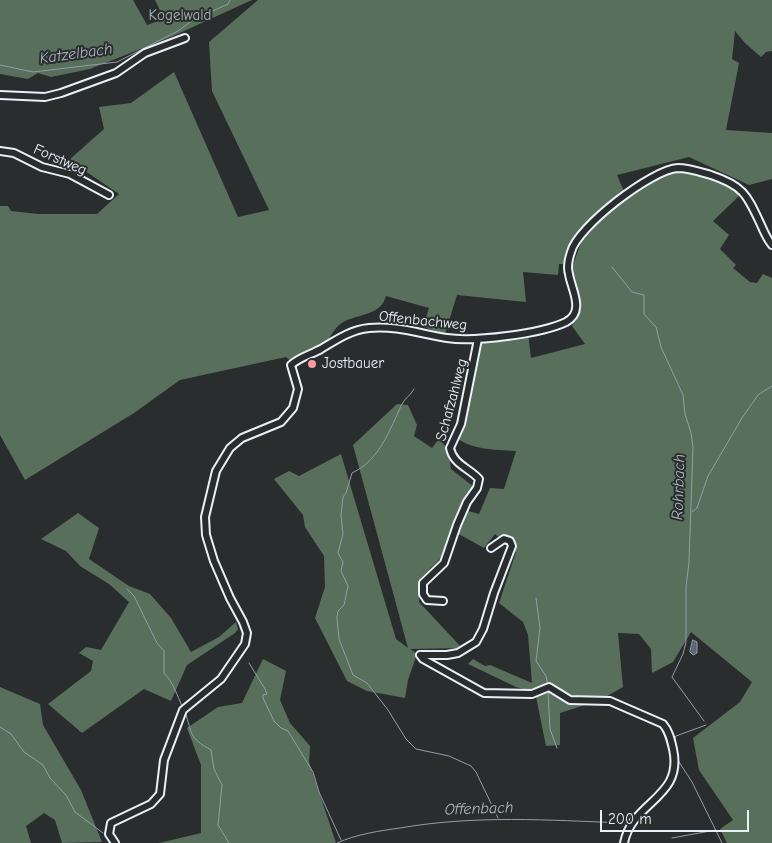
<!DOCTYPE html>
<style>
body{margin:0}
#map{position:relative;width:772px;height:843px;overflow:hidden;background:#2a2d2e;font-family:"Comic Neue",sans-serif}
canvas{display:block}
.scale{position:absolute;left:600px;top:810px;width:149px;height:22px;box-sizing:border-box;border:2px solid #e8f1f8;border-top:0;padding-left:6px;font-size:15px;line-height:18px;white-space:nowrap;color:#e8f1f8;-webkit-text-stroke:4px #2a2d2e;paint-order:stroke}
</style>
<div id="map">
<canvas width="772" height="843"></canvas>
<div class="scale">200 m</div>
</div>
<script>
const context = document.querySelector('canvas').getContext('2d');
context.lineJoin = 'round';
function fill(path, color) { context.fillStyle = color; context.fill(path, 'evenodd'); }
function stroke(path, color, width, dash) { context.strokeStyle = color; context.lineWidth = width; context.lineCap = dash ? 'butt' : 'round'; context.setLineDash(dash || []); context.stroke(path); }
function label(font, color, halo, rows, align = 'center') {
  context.font = font + ' "Comic Neue",sans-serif'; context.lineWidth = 4; context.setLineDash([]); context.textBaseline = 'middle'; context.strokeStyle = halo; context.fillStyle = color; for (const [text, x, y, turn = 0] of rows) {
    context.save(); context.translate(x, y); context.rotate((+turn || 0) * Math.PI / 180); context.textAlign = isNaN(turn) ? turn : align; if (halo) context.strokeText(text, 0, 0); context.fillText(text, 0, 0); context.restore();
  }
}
fill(new Path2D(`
 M 0,0 L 133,0 L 147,25 L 164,19 L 155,0 L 252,0 L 171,37 L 90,69 L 51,77 L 38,73 L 28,79 L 0,74 Z
 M 258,0 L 772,0 L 772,51 L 766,52 L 761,57 L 745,43 L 735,31 L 732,59 L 739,63 L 726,130 L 772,133 L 772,179 L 749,185 L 689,157 L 617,175 L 625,194 C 599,213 570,230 566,264 L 559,264 L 558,275 L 523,272 L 526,302 L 457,295 L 445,334 L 423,327 L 429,308 L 386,296 C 381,315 360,314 345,321 C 334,326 332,337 324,344 C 316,352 302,356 292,362 L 286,357 L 180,380 L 134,413 L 25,480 L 0,435 L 0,206 L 8,206 L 11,211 L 38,214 L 97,214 L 119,194 L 69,160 L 104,129 L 99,107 L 131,103 L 174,72 L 238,217 L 269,210 L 212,91 L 209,42 Z
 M 680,171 L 707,177 L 742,193 L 713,221 L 729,235 L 720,249 L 736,265 L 733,268 L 750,282 L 757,283 L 763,274 L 772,278 L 772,843 L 727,843 L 720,829 L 733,820 L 699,770 L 693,738 L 740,702 L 752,682 L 691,632 L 673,662 L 652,673 L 651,649 L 639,634 L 618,633 L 623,687 L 600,700 L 560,713 L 560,745 L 546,746 L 535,692 L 516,687 L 468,664 L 473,659 L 485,666 L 490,665 L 532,683 L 528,635 L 523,622 L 499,603 L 516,552 L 495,534 L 484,548 L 455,532 L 464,510 L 479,514 L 490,488 L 504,489 L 516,451 C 494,449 474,451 455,437 L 481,342 L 528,333 L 531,358 L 585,344 L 572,326 L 580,307 L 578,290 L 573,278 L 573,265 L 584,234 L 616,205 L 658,175 Z
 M 397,404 L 408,405 L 417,425 L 414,436 L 432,448 L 439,439 L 448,449 L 451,469 L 474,487 L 460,509 L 442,557 L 421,578 L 419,602 L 462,648 L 410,649 L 417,654 L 408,680 L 405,698 L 367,691 L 347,681 L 315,618 L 325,587 L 324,556 L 305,527 L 303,515 L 274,479 L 289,471 L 299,476 L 341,454 L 396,639 L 408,648 L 353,445 Z
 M 78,513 L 99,528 L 89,559 L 129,586 L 150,594 L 171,618 L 191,652 L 219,637 L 236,622 L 238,629 L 235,633 L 187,665 L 171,701 L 144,689 L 82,733 L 48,704 L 91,671 L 93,661 L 79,653 L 86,647 L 101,650 L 129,602 L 109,584 L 80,566 L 66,551 L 41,539 Z
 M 263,659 L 286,671 L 280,700 L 290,723 L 310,746 L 309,762 L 336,843 L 159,843 L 201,833 L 201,765 L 187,728 L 218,707 L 242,703 Z
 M 0,687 L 40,704 L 43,725 L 81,790 L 102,842 L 62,843 L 55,820 L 44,813 L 26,826 L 31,843 L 0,843 Z`), '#586f5c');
const water = new Path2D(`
 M 693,640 L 697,642 L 697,653 L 693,655 L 690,652 Z`);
fill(water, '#586774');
stroke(water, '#929ea9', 1);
stroke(new Path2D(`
 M 0,65 L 33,72 L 117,62 L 178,31 L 193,20 L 228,4 L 230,0
 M 612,267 L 632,292 L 644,295 L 644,314 L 656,327 L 661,347 L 683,395 L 685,414 L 691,433 L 693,447 L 689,562 L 686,587 L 686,642 L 683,654 L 672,677 L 704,721
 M 414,389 C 411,395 405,398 402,404 C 390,429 380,460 352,473 L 346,493 L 343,497 L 341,515 L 343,534 L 338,553 L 343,562 L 341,571 L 348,586 L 344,605 L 338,611 L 337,618 L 339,639 L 353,675 L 367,683 L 388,710 L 406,739 L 416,749 L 449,756 L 471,766 L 476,772 L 498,818
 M 692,512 L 697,508 L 708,476 L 742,418 L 758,395 L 772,386
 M 127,589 L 134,596 L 157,643 L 164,651 L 164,673 C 173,682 177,695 182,706
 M 536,598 L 540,628 L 536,661 L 546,676 L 548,686
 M 249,663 L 265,689 L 267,694 L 263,695 L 263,698 L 274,721 L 281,728 L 288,731 L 313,772 L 319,792 L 341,840
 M 548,691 L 550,729 L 557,748
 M 185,712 C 193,735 188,737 211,750 L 214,769 L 222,785 L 218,825 L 229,843
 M 0,727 L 11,734 L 24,752 L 43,765 L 50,778 L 66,795 L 75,812 L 103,833
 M 674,740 L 676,736 L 706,725
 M 677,759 L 692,782 L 722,843
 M 672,838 L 716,830
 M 337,843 C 357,834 379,831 400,828 C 475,815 548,820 624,823`), '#929ea9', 1);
const street = new Path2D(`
 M 0,95 L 45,97 L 61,93 L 116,73 L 145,53 L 185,38
 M 0,151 L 14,153 L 42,167 L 70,174 L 109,195
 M 443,601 L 427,600 L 423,594 L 423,583 L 444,563 L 457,525 L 467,502 L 477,488 L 479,479 C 469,468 453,464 450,448 L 461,424 L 478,339
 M 420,655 L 423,659 L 484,693 L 532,694 L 549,687 L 570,700 L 610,701 L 663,724 C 669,731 671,740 673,749 C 684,798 632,801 624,843
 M 420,655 L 447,655 L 458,653 L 476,642 L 483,629 L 494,593 L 512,546 L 510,541 L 504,539 L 491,548
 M 115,843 L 109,834 L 111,823 L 151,804 L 160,794 L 164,760 L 183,710 L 221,679 L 245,644 L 247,633 L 243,622 L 230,598 L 214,561 L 206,535 L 205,517 L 216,471 L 230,448 L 242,438 L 281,422 L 293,408 L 298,389 L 291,365 C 300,357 310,355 321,349 C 336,340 350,330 369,328 C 395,325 421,334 447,338 C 474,342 541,334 566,322 C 586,311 571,289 569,274 C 567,268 569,258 571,252 C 577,227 652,169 678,168 C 689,168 700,172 711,175 C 744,186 747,195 761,225 C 764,232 767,239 772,245`);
stroke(street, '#e8f1f8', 10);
stroke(street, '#2a2d2e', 6);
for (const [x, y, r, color] of [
 [312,364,5,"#ff9aa2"]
]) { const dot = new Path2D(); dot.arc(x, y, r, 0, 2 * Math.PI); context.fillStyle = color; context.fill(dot); stroke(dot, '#2a2d2e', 2); }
label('15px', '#a7b6b2', '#2a2d2e', [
 ["Kogelwald",180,16]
]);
label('15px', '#e8f1f8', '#2a2d2e', [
 ["Forstweg",60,160,24],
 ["Offenbachweg",423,321,6],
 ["Schafzahlweg",452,400,-75]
]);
label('15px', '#e8f1f8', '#2a2d2e', [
 ["Jostbauer",322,364]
], 'left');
label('italic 16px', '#aebac3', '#2a2d2e', [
 ["Katzelbach",76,54,-8],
 ["Rohrbach",679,487,-88],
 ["Offenbach",479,809,-2]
]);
</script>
